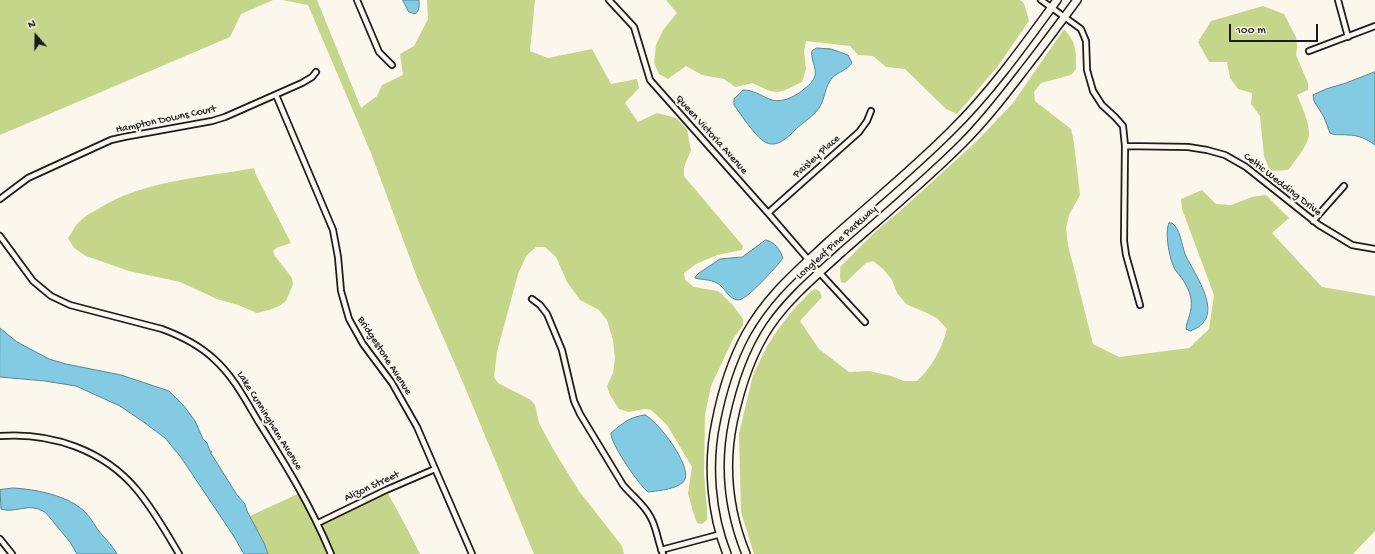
<!DOCTYPE html>
<style>
body{margin:0}
#map{position:relative;width:1375px;height:554px;overflow:hidden;background:#fbf7ec;font-family:"Gochi Hand",sans-serif}
canvas{display:block}
.north{position:absolute;left:16px;top:16px;width:40px;height:40px;-webkit-text-stroke:3px #fbf7ec;paint-order:stroke;rotate:340deg;font-size:11px;font-weight:700;line-height:16px;text-align:center;color:#1c1c1c}
.north::after{content:'';display:block;margin:auto;width:14px;height:18px;background:#1c1c1c;clip-path:polygon(50% 0,100% 100%,50% 72%,0 100%)}
.scale{position:absolute;left:1229px;top:24px;width:89px;height:18px;box-sizing:border-box;border:2px solid #1c1c1c;border-top:0;padding-left:5px;font-size:12px;line-height:14px;white-space:nowrap;color:#1c1c1c;-webkit-text-stroke:3px #fbf7ec;paint-order:stroke}
</style>
<div id="map">
<canvas width="1375" height="554"></canvas>
<div class="north">N</div>
<div class="scale">100 m</div>
</div>
<script>
const context = document.querySelector('canvas').getContext('2d');
context.lineJoin = 'round';
function fill(path, color) { context.fillStyle = color; context.fill(path, 'evenodd'); }
function stroke(path, color, width, dash) { context.strokeStyle = color; context.lineWidth = width; context.lineCap = dash ? 'butt' : 'round'; context.setLineDash(dash || []); context.stroke(path); }
function label(font, color, halo, rows, align = 'center') {
  context.font = font + ' "Gochi Hand",sans-serif'; context.lineWidth = 4; context.setLineDash([]); context.textBaseline = 'middle'; context.strokeStyle = halo; context.fillStyle = color; for (const [text, x, y, turn = 0] of rows) {
    context.save(); context.translate(x, y); context.rotate((+turn || 0) * Math.PI / 180); context.textAlign = isNaN(turn) ? turn : align; if (halo) context.strokeText(text, 0, 0); context.fillText(text, 0, 0); context.restore();
  }
}
fill(new Path2D(`
 M 0,0 L 273,0 L 241,14 L 230,37 L 0,135 Z
 M 282,0 L 317,0 L 361,108 L 377,96 L 382,85 L 403,75 L 400,54 L 414,46 L 428,19 L 427,0 L 535,0 L 530,51 L 548,58 L 592,49 L 611,84 L 637,79 L 639,88 L 625,103 L 638,122 L 657,113 L 676,118 L 687,129 L 691,150 L 684,167 L 684,176 L 743,246 L 742,250 L 717,255 L 696,264 L 684,273 L 685,280 L 694,287 L 718,291 L 732,304 L 743,319 L 743,325 L 733,339 L 711,386 L 705,415 L 704,474 L 707,509 L 707,520 L 702,524 L 697,523 L 693,512 L 688,493 L 692,467 L 667,425 L 651,410 L 645,409 L 628,412 L 619,409 L 610,395 L 607,386 L 613,373 L 615,358 L 613,340 L 607,320 L 599,310 L 580,300 L 567,282 L 556,257 L 545,247 L 536,247 L 526,256 L 518,274 L 497,352 L 494,377 L 498,383 L 531,400 L 535,405 L 539,423 L 553,449 L 579,491 L 622,546 L 624,554 L 534,554 L 464,385 L 418,280 L 371,153 L 308,5 Z
 M 666,0 L 1020,0 L 1024,3 L 1029,21 L 998,66 L 957,114 L 946,109 L 905,69 L 886,67 L 873,56 L 858,55 L 850,46 L 806,41 L 804,51 L 806,69 L 802,82 C 777,94 778,96 753,83 L 735,87 L 724,79 L 702,75 L 686,66 L 668,79 L 659,74 L 654,63 L 656,45 L 663,30 L 677,13 Z
 M 1263,6 L 1284,14 L 1296,37 L 1297,47 L 1296,55 L 1308,83 L 1308,90 L 1297,95 C 1301,105 1310,123 1309,135 C 1308,146 1294,162 1288,170 L 1270,171 L 1264,156 L 1260,116 L 1251,104 L 1252,93 L 1238,89 L 1230,78 L 1227,62 L 1209,62 L 1198,42 L 1211,21 Z
 M 1064,29 C 1077,44 1076,50 1076,69 L 1071,75 L 1041,83 L 1034,92 L 1035,101 L 1071,129 L 1074,143 L 1080,195 L 1069,215 L 1066,228 L 1068,245 L 1093,344 L 1119,357 L 1189,348 L 1209,329 L 1214,295 L 1182,209 L 1181,199 L 1202,190 L 1216,204 L 1231,205 L 1252,197 L 1266,195 L 1289,218 L 1272,233 L 1322,287 L 1375,296 L 1375,531 L 1353,554 L 754,554 L 741,512 L 739,434 L 753,375 L 767,346 L 779,328 L 794,309 L 811,291 L 816,289 L 820,292 L 822,297 L 800,321 L 819,349 L 849,372 L 869,371 L 891,376 L 904,381 L 917,381 C 932,367 942,348 947,329 L 938,319 L 927,313 L 906,304 L 897,293 L 892,280 L 883,269 L 873,261 L 866,263 L 845,283 L 841,282 C 839,276 841,272 840,267 L 876,231 L 900,211 L 976,142 L 1013,103 Z
 M 254,168 L 256,175 L 291,243 L 276,248 L 273,251 L 275,256 L 292,278 L 293,284 L 286,301 L 279,306 L 269,310 L 257,313 L 238,305 L 217,299 L 180,282 L 129,271 L 86,256 L 74,248 L 68,238 C 72,233 75,225 80,221 C 85,216 92,212 98,209 C 144,180 201,178 254,168 Z
 M 386,490 L 409,532 L 420,554 L 268,554 L 264,543 L 250,516 L 302,492 L 317,523 Z`), '#c5d68b');
const water = new Path2D(`
 M 403,0 L 419,0 C 419,5 420,11 415,14 L 409,12 Z
 M 817,48 L 831,49 L 848,55 L 852,63 C 847,70 838,72 832,78 C 825,86 825,99 819,108 C 813,117 803,122 796,129 C 790,135 781,145 771,144 C 759,144 741,114 734,105 L 734,99 L 743,90 C 753,90 760,95 769,99 C 781,104 794,97 803,90 C 808,86 813,82 815,76 C 817,67 810,59 812,51 Z
 M 1375,72 L 1375,145 C 1367,139 1358,135 1348,135 C 1341,134 1336,136 1330,133 L 1324,117 L 1314,101 L 1313,95 L 1326,89 L 1346,83 Z
 M 1169,223 L 1172,223 C 1181,230 1181,243 1185,254 C 1195,276 1228,318 1190,331 L 1186,329 C 1187,319 1193,311 1191,299 C 1189,288 1183,279 1176,271 C 1170,263 1164,232 1169,223 Z
 M 766,240 C 775,242 780,250 783,258 C 777,266 746,301 738,300 C 728,299 725,287 717,283 C 710,279 702,280 695,278 L 695,277 L 699,273 L 720,259 L 742,257 Z
 M 0,328 L 17,342 L 49,359 L 66,364 L 121,375 L 169,391 L 184,406 L 195,421 L 203,439 L 207,443 L 210,451 L 212,452 L 210,453 L 212,455 L 237,495 L 245,504 L 247,511 L 264,543 L 268,554 L 244,554 L 233,535 L 180,456 L 165,438 L 145,423 L 120,406 L 76,386 L 45,381 L 0,377 Z
 M 645,415 C 658,421 691,465 685,479 C 681,489 657,491 648,492 C 639,485 610,443 611,433 C 623,423 629,417 645,415 Z
 M 13,488 C 34,489 66,495 83,510 C 91,517 95,527 102,535 C 107,540 113,547 117,554 L 77,554 L 70,542 L 46,513 C 29,501 17,514 1,509 L 0,490 Z`);
fill(water, '#82cbe3');
stroke(water, '#598593', 1);
const minor = new Path2D(`
 M 357,0 L 379,52 L 392,65
 M 609,0 L 634,27 L 650,80 L 768,213 L 819,272 L 865,322
 M 1041,0 L 1081,29 L 1086,41 L 1087,70 L 1093,91 L 1102,105 L 1115,117 L 1123,126 L 1125,146 L 1124,241 L 1126,255 L 1140,305
 M 1338,0 L 1348,37
 M 1309,51 L 1375,26
 M 276,95 L 333,230 L 338,257 L 341,291 L 349,319 L 363,344 L 392,383 L 417,427 L 472,554
 M 1125,146 L 1188,147 L 1207,150 L 1225,155 L 1246,167 L 1319,225 L 1352,245 L 1375,249
 M 0,199 L 28,178 L 111,140 L 124,137 L 212,121 L 225,117 L 302,83 L 312,77 L 316,72
 M 768,213 L 859,132 L 867,121 L 871,111
 M 1313,221 L 1344,186
 M 0,236 L 33,281 L 51,296 L 70,305 L 162,329 C 181,336 199,345 214,359 C 233,376 245,399 258,421 C 286,465 311,506 331,554
 M 532,299 L 540,305 L 547,314 L 562,350 L 574,401 L 580,414 L 623,485 C 632,496 645,505 651,518 C 657,529 658,543 663,554
 M 0,436 C 51,432 104,450 137,490 C 153,509 166,532 179,554
 M 318,523 L 386,490 L 435,469
 M 0,539 L 12,554
 M 661,550 L 721,534`);
const secondary = new Path2D(`
 M 727,554 C 711,514 707,464 716,422 C 722,391 731,362 746,334 C 768,295 796,272 828,242 C 869,205 912,170 951,131 C 990,93 1025,44 1057,0
 M 746,554 C 729,512 724,466 733,422 C 740,389 751,354 770,326 C 790,297 817,275 842,252 C 883,216 925,181 963,143 C 986,120 1005,95 1025,69 C 1043,46 1060,23 1077,0`);
stroke(minor, '#1c1c1c', 8);
stroke(secondary, '#1c1c1c', 10);
stroke(minor, '#fbf7ec', 4.5);
stroke(secondary, '#fbf7ec', 7);
label('11px', '#1c1c1c', '#fbf7ec', [
 ["Hampton Downs Court",166,120,-12],
 ["Queen Victoria Avenue",711,135,48],
 ["Paisley Place",817,157,-42],
 ["Celtic Wedding Drive",1282,185,38],
 ["Longleaf Pine Parkway",837,243,-42],
 ["Bridgestone Avenue",384,356,57],
 ["Lake Cunningham Avenue",269,421,58],
 ["Alizon Street",372,487,-25]
]);
</script>
